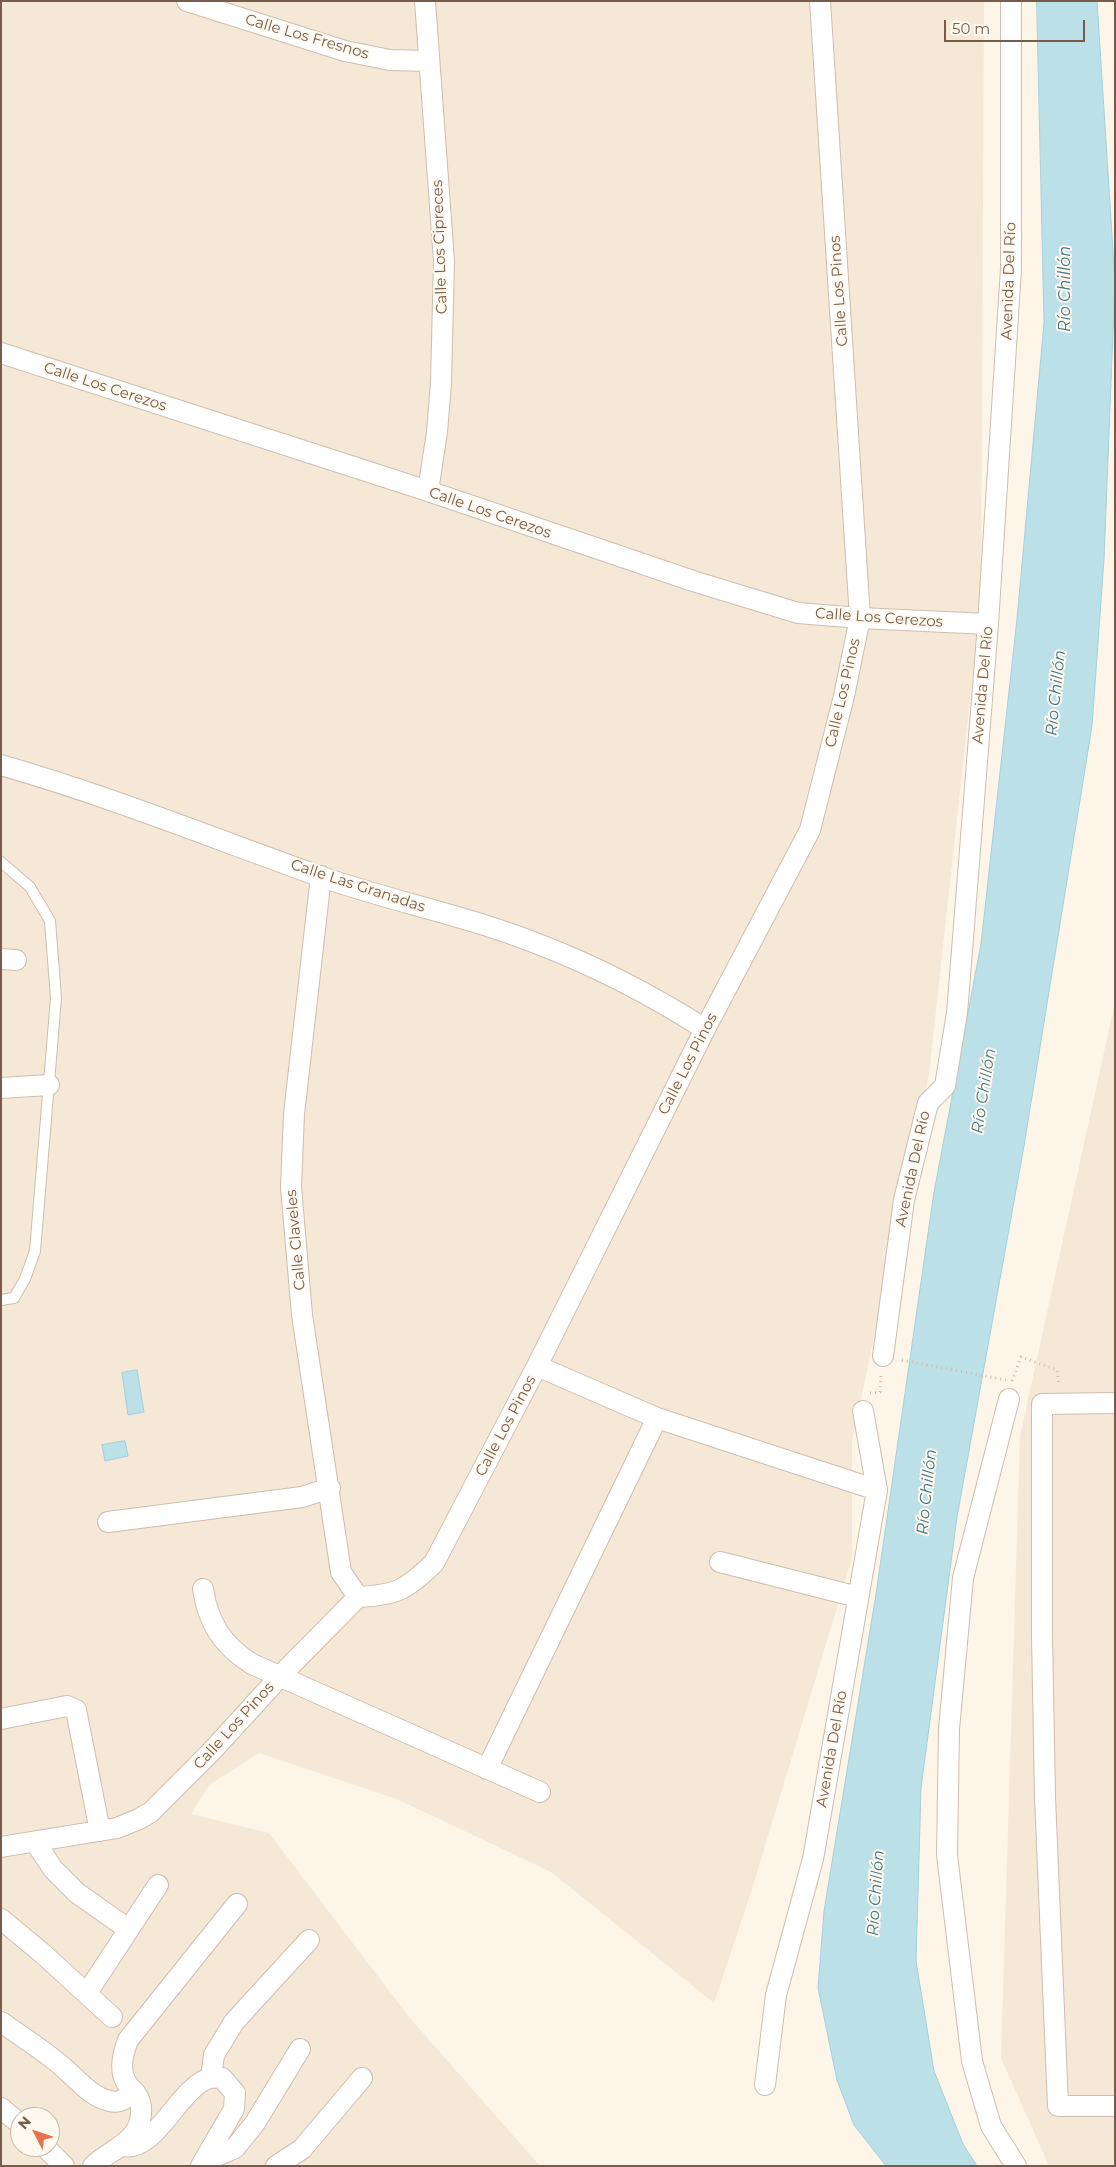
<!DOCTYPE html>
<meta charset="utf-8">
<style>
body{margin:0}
#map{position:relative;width:1116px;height:2167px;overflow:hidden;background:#fdf5e8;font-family:Montserrat,sans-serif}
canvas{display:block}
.frame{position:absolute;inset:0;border:2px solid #785c4b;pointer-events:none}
.north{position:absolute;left:10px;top:2107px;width:50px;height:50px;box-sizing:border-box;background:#fff9ef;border:1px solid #c9baad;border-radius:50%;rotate:311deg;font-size:14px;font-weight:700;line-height:20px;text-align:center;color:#785c4b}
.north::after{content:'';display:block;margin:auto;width:18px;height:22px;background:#e9724c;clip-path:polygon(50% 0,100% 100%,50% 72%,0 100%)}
.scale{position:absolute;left:944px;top:20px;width:141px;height:22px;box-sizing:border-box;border:2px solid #785c4b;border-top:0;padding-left:6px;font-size:15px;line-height:18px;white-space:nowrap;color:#785c4b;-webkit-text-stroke:4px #fff9ef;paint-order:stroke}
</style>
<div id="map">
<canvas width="1116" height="2167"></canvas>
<div class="frame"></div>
<div class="north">N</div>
<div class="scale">50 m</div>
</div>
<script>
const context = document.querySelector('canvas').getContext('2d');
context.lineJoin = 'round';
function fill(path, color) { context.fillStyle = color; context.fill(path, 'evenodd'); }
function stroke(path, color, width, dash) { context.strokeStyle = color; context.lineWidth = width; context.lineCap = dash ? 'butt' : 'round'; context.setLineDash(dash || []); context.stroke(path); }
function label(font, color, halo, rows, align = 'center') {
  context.font = font + ' Montserrat,sans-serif'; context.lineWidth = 4; context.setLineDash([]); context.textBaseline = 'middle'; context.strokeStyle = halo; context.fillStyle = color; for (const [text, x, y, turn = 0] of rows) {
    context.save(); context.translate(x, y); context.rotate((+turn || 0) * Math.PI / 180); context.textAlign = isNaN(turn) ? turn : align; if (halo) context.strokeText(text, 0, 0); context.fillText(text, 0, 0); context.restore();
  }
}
fill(new Path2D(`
 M 1,1 L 984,1 L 981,599 L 929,1074 L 852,1442 L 852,1558 L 752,1889 L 714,2003 L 551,1872 L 399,1800 L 259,1753 L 209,1785 L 191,1814 L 269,1833 L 409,2017 L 540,2166 L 1,2166 ZM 20,2117 L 50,2117 L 50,2147 L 20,2147 Z
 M 1115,1002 L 1115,2166 L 1049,2166 L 1001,2058 L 1020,1436 Z`), '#f5e8d6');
const water = new Path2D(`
 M 1037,1 L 1097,1 L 1115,282 L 1104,559 L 1092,726 L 1024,1146 L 957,1517 L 921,1788 L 916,1961 L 934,2071 L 963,2144 L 977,2166 L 886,2166 L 854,2125 L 837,2080 L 818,1988 L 824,1911 L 876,1594 L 934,1192 L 981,944 L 1017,619 L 1044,323 Z
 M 137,1370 L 144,1412 L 128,1415 L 122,1373 Z
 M 125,1441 L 128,1456 L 105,1461 L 102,1445 Z`);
fill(water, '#bce0e8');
stroke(water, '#a2d0da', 1);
const lane = new Path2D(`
 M 1,862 L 30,887 L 50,921 L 56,998 L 35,1251 L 25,1279 L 14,1298 L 1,1300`);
const street = new Path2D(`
 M 187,1 L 345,51 L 390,60 L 429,61
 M 425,1 L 444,261 L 441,383 L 437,432 L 428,491
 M 1,353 L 428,491 L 693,581 L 798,613 L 860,618 L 988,624
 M 1,765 C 109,796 213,838 319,876 C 390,901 464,915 533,942 C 594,965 650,994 705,1029
 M 321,876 L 294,1114 L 291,1187 L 302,1315 L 341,1572 L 358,1597
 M 1,959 L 16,960
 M 1,1088 L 49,1085
 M 883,1356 L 904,1200 L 928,1103 L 945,1086 L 957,1013 L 988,624 L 1011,269 L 1011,1
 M 537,1366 L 657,1418 L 877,1490
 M 1009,1399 L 963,1578 L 949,1729 L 947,1855 L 972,2061 L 991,2126 L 1016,2166
 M 1115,1403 L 1042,1404 L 1042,1635 L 1045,1797 L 1058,2106 L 1115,2106
 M 108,1522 L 302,1497 L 330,1488
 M 720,1562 L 858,1597
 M 203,1589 C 208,1623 223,1646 252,1664 L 540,1792
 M 1,1719 L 67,1706 L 76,1710 L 100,1831
 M 487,1769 L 657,1418
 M 35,1842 L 53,1869 L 77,1893 L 128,1929
 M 1,1847 L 117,1828 L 139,1819 L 151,1812 L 210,1753 L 285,1671 L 358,1597 C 397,1595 406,1590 434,1563 L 537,1366 L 705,1029 L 810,830 L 844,696 L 860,618 L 820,1
 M 1,1919 L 42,1953 L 112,2017
 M 87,1993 L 158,1885
 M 1,2022 C 22,2037 45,2051 64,2068 C 78,2080 91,2097 110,2101 C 120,2104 127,2098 133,2090
 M 211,2078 L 214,2055 L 234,2022 L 309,1940
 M 765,2085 L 776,1995 L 813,1859 L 877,1490 L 863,1411
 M 1,2108 L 20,2124
 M 124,2146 C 156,2152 179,2087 210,2078 C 213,2077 218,2078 222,2078 L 235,2093 L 234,2109 L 201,2166
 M 45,2147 L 64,2166
 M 203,2162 L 235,2148 L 255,2123 L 300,2049
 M 93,2166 C 106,2153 125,2147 135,2132 C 142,2121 144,2105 136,2094 C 133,2090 129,2087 126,2082 C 119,2070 123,2053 128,2040 L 237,1904
 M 276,2166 L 302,2149 L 362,2078`);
stroke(lane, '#cfbdad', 12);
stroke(street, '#cfbdad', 22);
stroke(new Path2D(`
 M 902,1360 L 1006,1380
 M 1012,1381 L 1021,1357 L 1057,1370 L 1059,1386
 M 870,1393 L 880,1392 L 881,1374`), '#d9b8a2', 3, [1, 4]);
stroke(lane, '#fff', 10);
stroke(street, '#fff', 20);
label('15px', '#785c4b', '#fff9ef', [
 ["Calle Los Fresnos",307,37,16],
 ["Calle Los Cipreces",440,247,-92],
 ["Avenida Del Río",1009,281,-88],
 ["Calle Los Pinos",839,291,-94],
 ["Calle Los Cerezos",105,387,18],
 ["Calle Los Cerezos",490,513,19],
 ["Calle Los Cerezos",879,618,4],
 ["Avenida Del Río",983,685,-85],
 ["Calle Los Pinos",843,693,-77],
 ["Calle Las Granadas",358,886,18],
 ["Calle Los Pinos",688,1064,-63],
 ["Avenida Del Río",913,1169,-78],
 ["Calle Claveles",296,1240,-95],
 ["Calle Los Pinos",506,1426,-62],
 ["Calle Los Pinos",234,1726,-48],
 ["Avenida Del Río",832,1749,-80]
]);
label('italic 16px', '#417885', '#fff9ef', [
 ["Río Chillón",1065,289,-90],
 ["Río Chillón",1056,693,-84],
 ["Río Chillón",984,1091,-81],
 ["Río Chillón",927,1492,-84],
 ["Río Chillón",876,1893,-86]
]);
</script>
